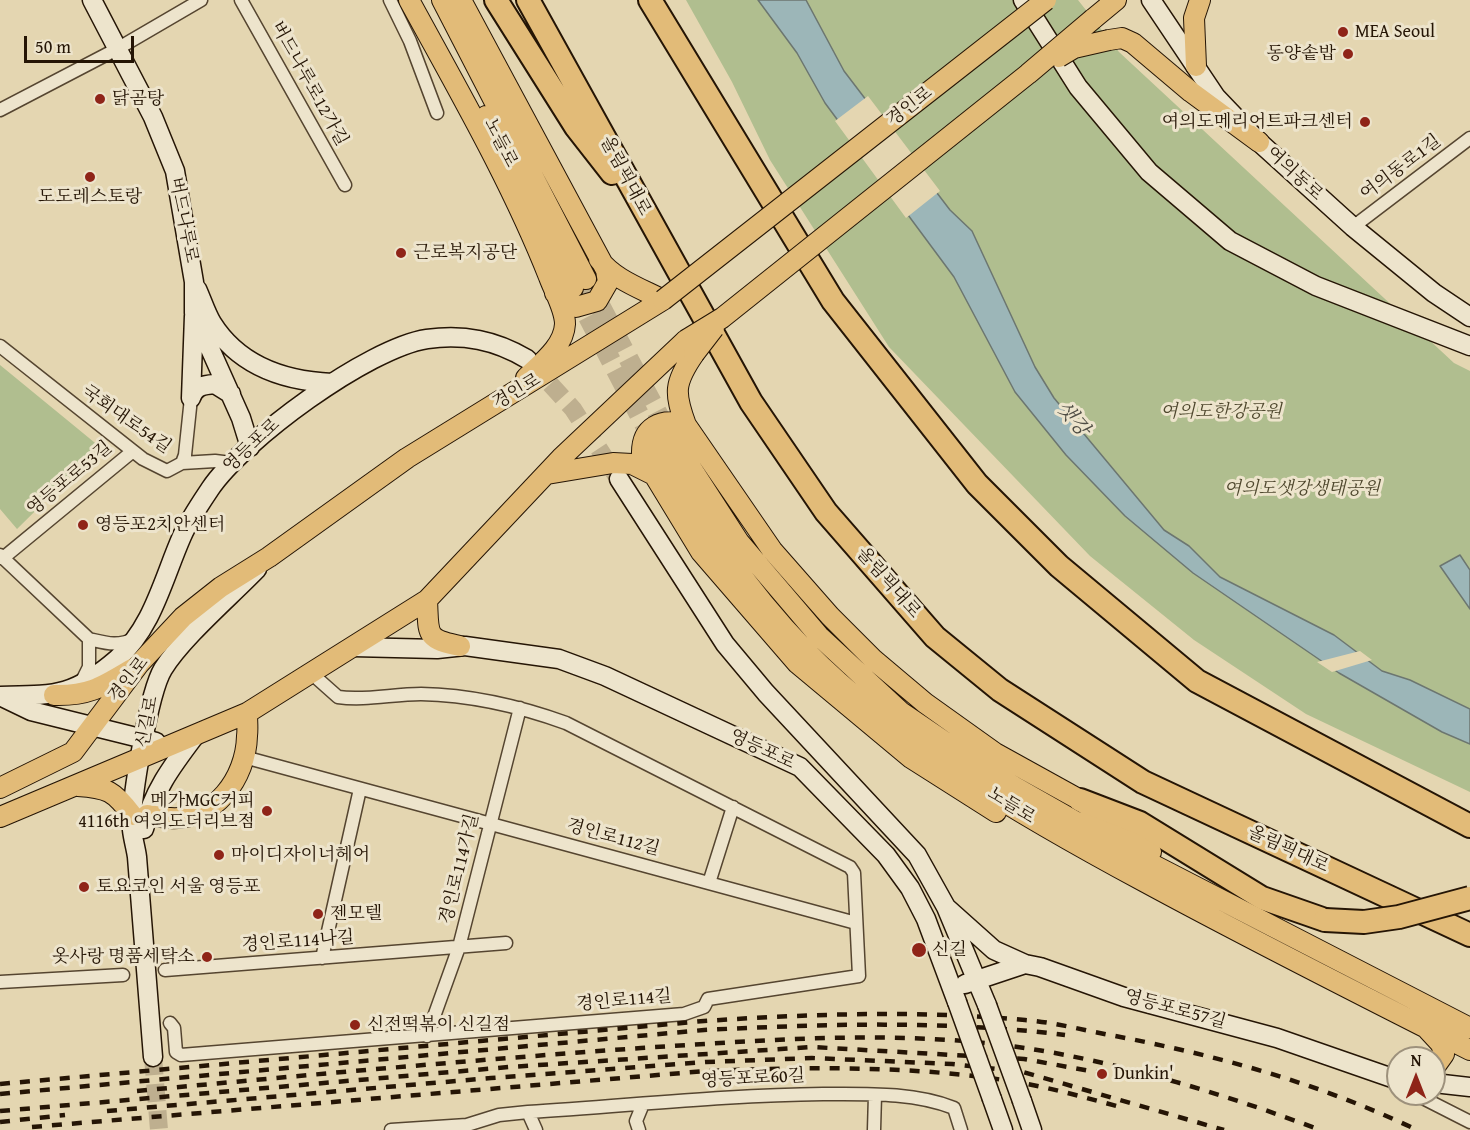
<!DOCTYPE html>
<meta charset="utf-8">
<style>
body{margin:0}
#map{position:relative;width:1470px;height:1130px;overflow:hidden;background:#e4d6b1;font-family:"Gentium Book Plus",serif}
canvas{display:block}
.north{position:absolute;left:1386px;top:1046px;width:60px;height:60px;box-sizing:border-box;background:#ede4cc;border:2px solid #9d917c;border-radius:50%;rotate:0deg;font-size:16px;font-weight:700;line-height:24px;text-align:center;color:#251505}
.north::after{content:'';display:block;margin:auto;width:21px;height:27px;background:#8f2418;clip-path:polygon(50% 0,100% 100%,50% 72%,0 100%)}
.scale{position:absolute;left:24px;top:36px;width:110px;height:27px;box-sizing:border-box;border:3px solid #251505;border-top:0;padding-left:8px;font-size:18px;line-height:21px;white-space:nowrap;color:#251505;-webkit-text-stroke:4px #ede4cc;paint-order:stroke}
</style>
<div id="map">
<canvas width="1470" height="1130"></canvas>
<div class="north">N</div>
<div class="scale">50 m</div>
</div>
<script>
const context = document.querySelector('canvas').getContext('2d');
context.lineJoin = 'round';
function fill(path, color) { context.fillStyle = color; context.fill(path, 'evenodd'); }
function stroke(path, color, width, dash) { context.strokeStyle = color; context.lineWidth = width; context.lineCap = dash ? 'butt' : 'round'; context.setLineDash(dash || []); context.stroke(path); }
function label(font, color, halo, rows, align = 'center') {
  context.font = font + ' "Gentium Book Plus","Noto Serif KR",serif'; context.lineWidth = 6; context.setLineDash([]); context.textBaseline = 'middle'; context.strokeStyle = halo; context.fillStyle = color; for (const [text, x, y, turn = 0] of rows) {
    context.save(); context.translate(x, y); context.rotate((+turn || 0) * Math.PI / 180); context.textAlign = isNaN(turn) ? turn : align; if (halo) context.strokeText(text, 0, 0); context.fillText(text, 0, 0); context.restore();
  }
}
fill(new Path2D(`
 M 686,0 L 1078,0 L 1119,52 L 1454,363 L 1470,371 L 1470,792 L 1306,714 L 1194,640 L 1090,556 L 889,347 L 770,160 L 732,82 Z
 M 0,365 L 100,447 L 17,529 L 0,509 Z`), '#b0be8f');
const water = new Path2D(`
 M 758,0 L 806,0 L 844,71 L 950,210 L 972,231 L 1035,367 L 1054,398 L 1164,530 L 1189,546 L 1220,577 L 1334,635 L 1382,671 L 1410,680 L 1470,709 L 1470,744 L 1442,732 L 1339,673 L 1193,573 L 1125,516 L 1066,455 L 1015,392 L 954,277 L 825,103 L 797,53 Z
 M 1460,555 L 1470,570 L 1470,609 L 1440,566 Z`);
fill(water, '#9cb6b8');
stroke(water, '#6c7670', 1.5);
fill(new Path2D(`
 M 868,96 L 940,191 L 906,218 L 835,121 Z
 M 1360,651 L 1372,660 L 1332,672 L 1317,662 Z`), '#e4d6b1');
stroke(new Path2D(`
 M 532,364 L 573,409 L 616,475
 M 153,1057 L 159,1130`), '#beaf8f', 18, [18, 9]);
stroke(new Path2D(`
 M 586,279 L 666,429
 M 574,290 L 652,439`), '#beaf8f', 20, [20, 10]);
const street = new Path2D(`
 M 241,0 L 345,185
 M 390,0 L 410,41 L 437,113
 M 0,110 L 117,49 L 201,0
 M 1353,227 L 1470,138
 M 0,346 L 143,459 L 167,471 L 182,463 L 185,455 L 191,398
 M 182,463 L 215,461 L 231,463
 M 0,555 L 89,639 L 89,667 L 80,685
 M 0,558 L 3,558 L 133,451
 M 89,639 C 106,643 117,647 134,639
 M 244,757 L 856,923
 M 709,883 L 733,807
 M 322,958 L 360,789
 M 165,970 L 506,943
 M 0,982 L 123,975
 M 170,1023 L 174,1028 L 176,1052 L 181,1055 L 684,1014 L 704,1007 L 708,999 L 859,976 L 854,873 L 850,867 L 566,723 C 519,706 471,695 421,694 C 393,694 365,701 338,697 L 311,673
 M 427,1036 L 459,947 L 520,708
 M 1415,1094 L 1470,1122
 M 528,1112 L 536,1130
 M 391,1130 L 467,1125 L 499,1115 L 528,1112 C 627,1106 725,1095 823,1094 C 866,1094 914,1092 954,1108 L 961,1130
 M 639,1130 L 636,1121 L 643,1104
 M 874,1130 L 875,1095`);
const secondary = new Path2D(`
 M 92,0 L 153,117 L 175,171 L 194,282 L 194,313 L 241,418 L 250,447
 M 1023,0 L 1078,87 L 1149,172 L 1230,241 L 1316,286 L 1470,346
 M 1151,0 L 1216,97 L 1259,142 L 1353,227 L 1434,293 L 1470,317
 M 197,289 C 202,300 206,313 212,323 C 239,366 284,381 332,383
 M 191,398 L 194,316
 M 191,398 C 195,386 203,385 215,384 L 231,394
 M 619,479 L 725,644 L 766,693 L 917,855 L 946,907 L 987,1005
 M 353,647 L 437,649 L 465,646 L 559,659 L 605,676 L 800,767 L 886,855 L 910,888 L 926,919 L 957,1002
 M 0,696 C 54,695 73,697 117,659 C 153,627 163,579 182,536 C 189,520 200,504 210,489 C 243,440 368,348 427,339 C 464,334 495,340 527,359
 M 4,698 L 31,711 L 156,742
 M 144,829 C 152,793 172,766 194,737
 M 947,908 L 994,950 L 1025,964
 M 965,984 L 1025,964 L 1040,967 L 1124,997 L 1277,1038 L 1398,1080
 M 153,1057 L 137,857 C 136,849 133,839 132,830 C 130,802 149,692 163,669 C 183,637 230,597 257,569
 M 1434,1083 L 1470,1087
 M 992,1099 L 1003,1130
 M 1022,1101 L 1032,1130`);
const primary = new Path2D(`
 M 409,0 C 458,90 511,181 549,277 C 554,291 565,309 565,324 C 564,347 540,364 526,378
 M 442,0 L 586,279
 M 461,0 L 606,270 L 608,282 L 597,301 L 576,307 L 555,293
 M 1093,19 L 1116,0
 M 1109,40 L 1122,38 L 1133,43 L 1191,92 L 1259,142
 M 1196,66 L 1194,18 L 1200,0
 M 486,116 L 573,288
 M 694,354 C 674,383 674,393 686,425 L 772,550 L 830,616 L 874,660 L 925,703 L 995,753 L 1080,800 L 1151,852
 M 686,425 C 661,417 641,427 642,455 L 701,552 L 797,663 L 911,758 L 996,812
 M 666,429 L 739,542 L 819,636 L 901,712 L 992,774 L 1136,856 L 1470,1028
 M 652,439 C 696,514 744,587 805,650 C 898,745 1028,819 1145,882 C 1252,940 1361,995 1470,1050
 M 547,474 L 613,463 L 632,464 L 654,475
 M 427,600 C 429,634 424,639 460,646
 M 54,695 C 89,696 102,687 132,669
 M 78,786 C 108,788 114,791 132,815
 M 0,788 L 73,752 L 139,664 L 183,617 L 221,587 L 269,557 L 407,458 L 663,300 C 642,289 613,279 599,259
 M 147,815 C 154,815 162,818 170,818 C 215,821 246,778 247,736 C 248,729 247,721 247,713
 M 0,817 L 247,713 L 427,600 L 561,458 L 686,340
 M 1428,1030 L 1441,1044 L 1444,1054 L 1434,1068`);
const highway = new Path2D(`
 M 496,0 L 576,127 L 612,173
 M 528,0 L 751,402 L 826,512 L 935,637 L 1000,690 L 1143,782 L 1470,935
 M 650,0 L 833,301 L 977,484 L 1059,566 L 1197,681 L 1470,826
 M 1080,800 L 1140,823 L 1262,898 L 1325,920`);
stroke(street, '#554530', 15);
stroke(secondary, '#251505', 21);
stroke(primary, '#251505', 22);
stroke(highway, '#251505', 26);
stroke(street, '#ede4cc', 12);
stroke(secondary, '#ede4cc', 18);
stroke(primary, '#e2bb78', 20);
stroke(highway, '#e2bb78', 22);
stroke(new Path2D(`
 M 0,1084 L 704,1021 C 810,1014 918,1010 1025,1020 C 1053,1022 1082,1030 1110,1035 C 1216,1055 1319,1083 1417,1130
 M 137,1091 C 305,1075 472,1060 641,1048 C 768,1040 898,1029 1025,1048 C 1119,1062 1231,1096 1320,1130
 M 0,1094 L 704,1030 C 824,1024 945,1020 1065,1035
 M 0,1111 L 509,1067 L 812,1047 L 1024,1059 L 1107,1074
 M 107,1111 L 491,1078 L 706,1062 L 812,1058 L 952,1064 L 1023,1072 L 1224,1130
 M 0,1122 L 65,1115
 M 32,1127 L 706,1071 C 811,1067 918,1065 1022,1083 C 1056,1089 1090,1099 1124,1108`), '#251505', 4.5, [10, 10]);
const secondaryBridge = new Path2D(`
 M 957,1002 L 992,1099
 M 987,1005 L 1022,1101`);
const primaryBridge = new Path2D(`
 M 1059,57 L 1074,48 L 1109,40
 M 663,300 L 1046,0
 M 686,340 L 722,318 L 1028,74 L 1093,19
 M 694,354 L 714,328`);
const highwayBridge = new Path2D(`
 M 1325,920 L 1364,922 L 1399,917 L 1470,898`);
stroke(secondaryBridge, '#251505', 21, []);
stroke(primaryBridge, '#251505', 22, []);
stroke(highwayBridge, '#251505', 26, []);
stroke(secondaryBridge, '#ede4cc', 18);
stroke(primaryBridge, '#e2bb78', 20);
stroke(highwayBridge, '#e2bb78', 22);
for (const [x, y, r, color] of [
 [1343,32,6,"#8f2418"],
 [1348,54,6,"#8f2418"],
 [100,99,6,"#8f2418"],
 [1365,122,6,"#8f2418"],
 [90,177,6,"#8f2418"],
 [401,253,6,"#8f2418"],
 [83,525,6,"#8f2418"],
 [267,811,6,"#8f2418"],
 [219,855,6,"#8f2418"],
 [84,887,6,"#8f2418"],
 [318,914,6,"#8f2418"],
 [919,950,8,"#8f2418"],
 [207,957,6,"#8f2418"],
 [355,1025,6,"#8f2418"],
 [1102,1074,6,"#8f2418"]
]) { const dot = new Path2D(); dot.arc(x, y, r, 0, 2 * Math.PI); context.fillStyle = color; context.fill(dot); stroke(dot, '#ede4cc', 2); }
label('18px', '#251505', '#ede4cc', [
 ["MEA Seoul",1355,32],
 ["동양솥밥",1336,54,"right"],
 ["닭곰탕",112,99],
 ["여의도메리어트파크센터",1353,122,"right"],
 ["도도레스토랑",90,197,"center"],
 ["근로복지공단",413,253],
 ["영등포2치안센터",95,525],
 ["메가MGC커피",255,801,"right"],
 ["4116th 여의도더리브점",255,822,"right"],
 ["마이디자이너헤어",231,855],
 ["토요코인 서울 영등포",96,887],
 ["젠모텔",330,914],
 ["신길",932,950],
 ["옷사랑 명품세탁소",195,957,"right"],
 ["신전떡볶이 신길점",367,1025],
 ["Dunkin'",1114,1074]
], 'left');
label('18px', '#251505', '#ede4cc', [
 ["버드나루로12가길",309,84,61],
 ["경인로",910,107,-38],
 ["노들로",500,143,63],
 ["여의동로1길",1401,168,-37],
 ["여의동로",1294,174,43],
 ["올림픽대로",625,176,62],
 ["버드나루로",183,220,79],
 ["경인로",517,392,-31],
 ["국회대로54길",126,420,35],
 ["영등포로",252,446,-43],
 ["영등포로53길",70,479,-40],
 ["올림픽대로",888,583,49],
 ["경인로",129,680,-52],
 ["신길로",148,722,-79],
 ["영등포로",762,750,25],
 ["노들로",1011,806,32],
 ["경인로112길",613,838,15],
 ["올림픽대로",1288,850,25],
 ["경인로114가길",460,869,-76],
 ["경인로114나길",298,942,-4],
 ["경인로114길",624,1001,-5],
 ["영등포로57길",1175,1010,15],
 ["영등포로60길",753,1079,-3]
]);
label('italic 18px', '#4f482e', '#ede4cc', [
 ["여의도한강공원",1221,412],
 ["여의도샛강생태공원",1302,489]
]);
label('italic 20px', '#4f4d44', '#ede4cc', [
 ["샛강",1072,419,50]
]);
</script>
